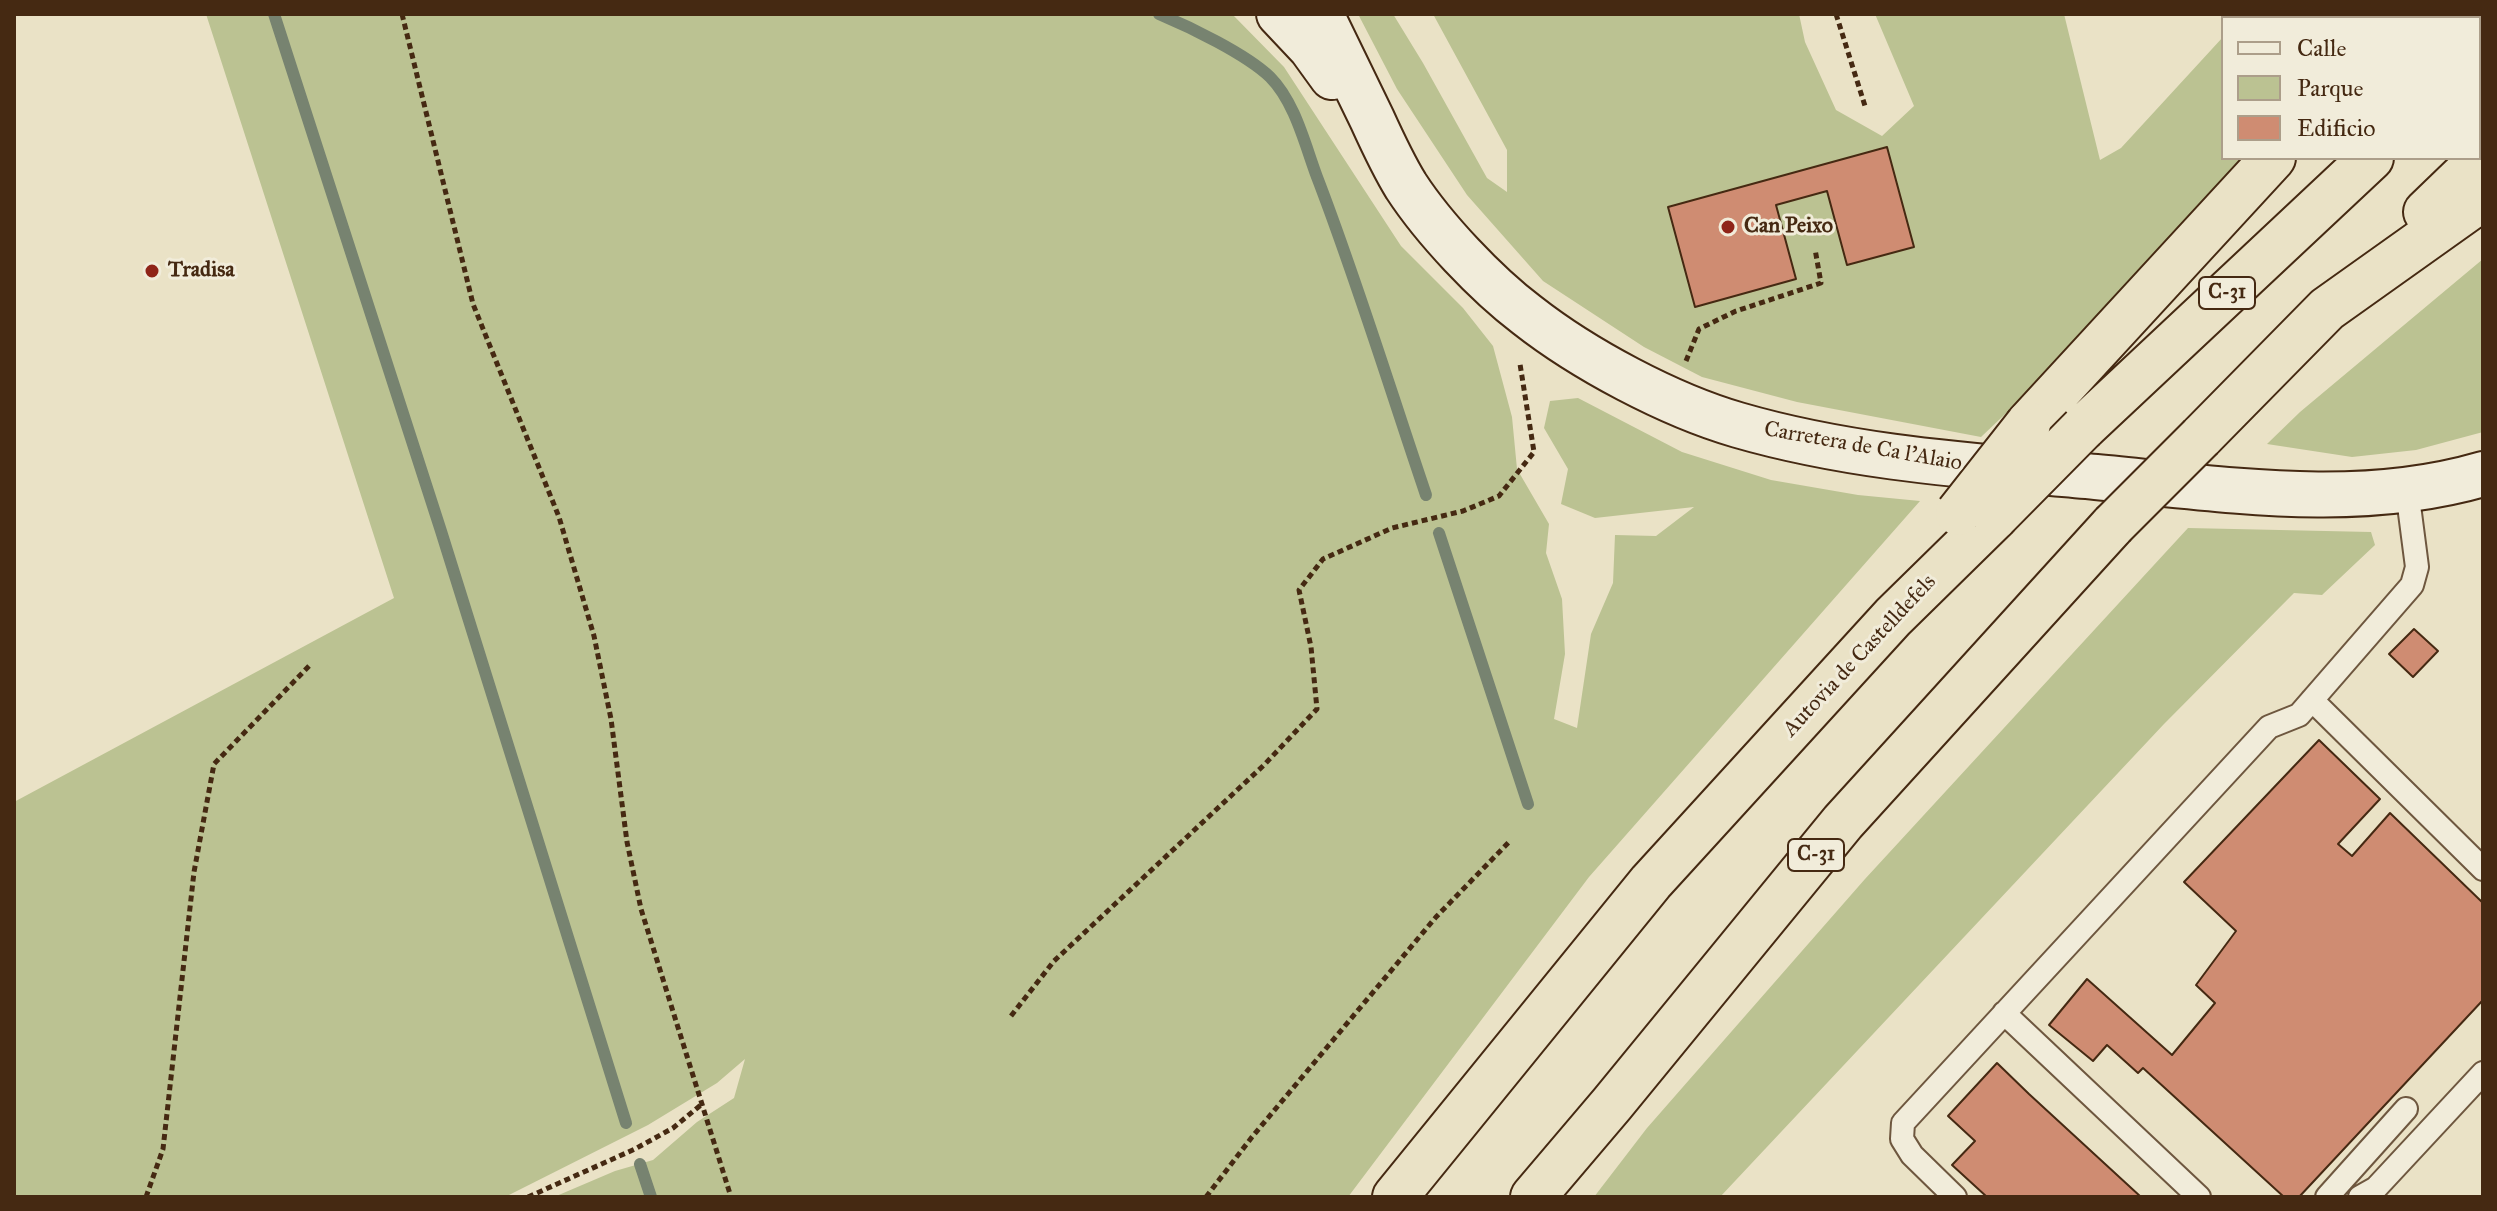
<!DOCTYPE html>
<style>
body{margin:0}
#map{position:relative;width:2497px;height:1211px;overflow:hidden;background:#eae2c6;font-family:"IM FELL Great Primer",serif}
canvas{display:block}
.frame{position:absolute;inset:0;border:16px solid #452912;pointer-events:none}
.legend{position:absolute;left:2221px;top:16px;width:260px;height:144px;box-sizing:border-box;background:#f1ecda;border:2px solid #ac9e8a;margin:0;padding:10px 14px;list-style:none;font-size:24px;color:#452912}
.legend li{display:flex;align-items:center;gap:16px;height:40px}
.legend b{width:40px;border:2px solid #ac9e8a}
</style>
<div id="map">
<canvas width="2497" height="1211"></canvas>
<div class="frame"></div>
<ul class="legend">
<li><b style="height:10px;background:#f1ecda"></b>Calle</li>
<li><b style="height:22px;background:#bbc292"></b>Parque</li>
<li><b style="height:22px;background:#cf8c72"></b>Edificio</li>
</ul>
</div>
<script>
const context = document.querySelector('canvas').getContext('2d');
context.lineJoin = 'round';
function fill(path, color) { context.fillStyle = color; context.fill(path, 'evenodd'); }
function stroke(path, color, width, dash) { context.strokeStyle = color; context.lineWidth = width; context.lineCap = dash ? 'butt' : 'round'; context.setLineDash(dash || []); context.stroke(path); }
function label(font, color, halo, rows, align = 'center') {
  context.font = font + ' "IM FELL Great Primer",serif'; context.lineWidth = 6; context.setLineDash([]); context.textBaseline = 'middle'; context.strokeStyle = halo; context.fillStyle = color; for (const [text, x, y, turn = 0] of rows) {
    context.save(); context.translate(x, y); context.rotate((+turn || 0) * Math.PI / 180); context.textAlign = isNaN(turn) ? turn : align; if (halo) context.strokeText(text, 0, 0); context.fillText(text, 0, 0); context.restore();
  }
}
fill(new Path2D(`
 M 206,14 L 1232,14 L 1284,67 L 1401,246 L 1463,308 L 1493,346 L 1512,417 L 1517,469 L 1549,524 L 1546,553 L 1562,599 L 1565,654 L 1554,719 L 1577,728 L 1591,634 L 1613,583 L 1615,535 L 1656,536 L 1694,507 L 1595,518 L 1561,504 L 1568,469 L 1544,428 L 1550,401 L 1578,398 L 1682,452 L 1771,480 L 1858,495 L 1920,501 L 1589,877 L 1348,1197 L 554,1197 L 615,1171 L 653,1160 L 697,1122 L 734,1098 L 745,1059 L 717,1083 L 648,1125 L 505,1197 L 14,1197 L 14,802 L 394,598 Z
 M 1358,14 L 1393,14 L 1423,63 L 1487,178 L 1507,192 L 1507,150 L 1433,14 L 1799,14 L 1805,42 L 1836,110 L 1882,136 L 1914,106 L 1875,14 L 2064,14 L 2100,160 L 2121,148 L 2223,37 L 2223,158 L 2257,158 L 2159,268 L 1981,437 L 1797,402 L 1702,377 L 1644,347 L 1543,281 L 1467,195 L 1397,89 Z
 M 2248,14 L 2367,14 L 2365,18 L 2244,18 Z
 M 2483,259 L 2483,432 L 2416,450 L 2352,457 L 2267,444 L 2300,412 Z
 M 2188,528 L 2371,532 L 2375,545 L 2322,595 L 2294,593 L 2164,724 L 1720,1197 L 1594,1197 L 1647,1128 L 1865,879 Z`), '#bbc292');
stroke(new Path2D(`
 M 274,14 L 441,531 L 626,1123
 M 1159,14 C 1190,27 1246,54 1270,77 C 1295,102 1305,145 1317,177 C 1357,281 1390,389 1426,495
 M 1439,533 L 1528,804
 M 640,1164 L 651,1197`), '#778370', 12);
const building = new Path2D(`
 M 1887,147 L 1914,247 L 1847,265 L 1827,191 L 1776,205 L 1796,279 L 1695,307 L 1668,207 Z
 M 2414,629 L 2438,651 L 2413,677 L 2389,654 Z
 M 2319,740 L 2380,799 L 2338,844 L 2352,856 L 2390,813 L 2483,903 L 2483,1000 L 2299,1197 L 2284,1197 L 2143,1068 L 2138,1073 L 2107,1045 L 2093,1061 L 2049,1025 L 2087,979 L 2172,1055 L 2215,1003 L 2196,985 L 2236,931 L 2184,882 Z
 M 1997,1063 L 2029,1094 L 2141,1197 L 1987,1197 L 1952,1165 L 1975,1141 L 1948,1116 Z`);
fill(building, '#cf8c72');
stroke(building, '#452912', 2);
const lane = new Path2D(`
 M 2312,700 L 2483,869
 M 2004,1013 L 2199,1197
 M 1955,1197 L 1912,1155 L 1902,1139 L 1903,1123 L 2269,727 L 2299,715 L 2412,585 L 2417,567 L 2407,490
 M 2327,1197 L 2406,1109
 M 2360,1197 L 2376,1188 L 2483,1073`);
const secondary = new Path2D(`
 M 1279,14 L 1311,48 L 1332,77
 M 1321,14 C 1338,49 1355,84 1372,119 C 1382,141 1393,165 1406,186 C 1434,229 1486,284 1527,315 C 1583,359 1669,405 1738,425 C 1855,459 1976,466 2096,477 C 2225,489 2356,511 2483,474`);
const highway = new Path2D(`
 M 2389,18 L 2392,14
 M 2479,57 L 2483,54
 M 2426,212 L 2483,157
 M 2028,424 L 2273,158
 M 2083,428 L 2371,158
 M 2201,437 L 2327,309 L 2483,198
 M 1395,1197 L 1651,882 L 1893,617 L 1995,517
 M 1533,1197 L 1612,1104 L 1843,822 L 2113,525`);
stroke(lane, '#6e573f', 26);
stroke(secondary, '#452912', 48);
stroke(highway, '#452912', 48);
stroke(new Path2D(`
 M 402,14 L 473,304 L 559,517 L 594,636 L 611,719 L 627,842 L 641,909 L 731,1197
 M 1836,14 L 1865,106
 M 1686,361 L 1699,329 L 1736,311 L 1821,283 L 1815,249
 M 1011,1016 L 1054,961 L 1264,765 L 1317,709 L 1311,647 L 1299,590 L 1323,559 L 1392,528 L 1463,511 L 1499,496 L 1534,452 L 1520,364
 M 146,1197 L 163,1149 L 194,872 L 214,764 L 310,665
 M 528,1197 L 635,1149 L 673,1128 L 702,1104
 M 1206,1197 L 1252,1137 L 1436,917 L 1509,842`), '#452912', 5, [6, 4]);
stroke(lane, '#f1ecda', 22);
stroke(secondary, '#f1ecda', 44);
stroke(highway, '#eae2c6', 44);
const highwayBridge = new Path2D(`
 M 1958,513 L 2028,424
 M 1995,517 L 2083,428
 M 2113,525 L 2201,437`);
stroke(highwayBridge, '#452912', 48, []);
stroke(highwayBridge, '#eae2c6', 44);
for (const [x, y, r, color] of [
 [1728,227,8,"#8f2418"],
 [152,271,8,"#8f2418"]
]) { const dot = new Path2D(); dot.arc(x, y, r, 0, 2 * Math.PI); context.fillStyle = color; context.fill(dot); stroke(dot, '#f1ecda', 3); }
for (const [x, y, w] of [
 [2227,293,56],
 [1816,855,56]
]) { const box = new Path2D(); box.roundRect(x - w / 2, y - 16, w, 32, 6); context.fillStyle = '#f1ecda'; context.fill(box); stroke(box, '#452912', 2); }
label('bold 20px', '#452912', null, [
 ["C-31",2227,293],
 ["C-31",1816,855]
]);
label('bold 22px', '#452912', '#f1ecda', [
 ["Can Peixo",1744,227],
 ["Tradisa",168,271]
], 'left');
label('22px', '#452912', '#f1ecda', [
 ["Carretera de Ca l'Alaio",1863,447,10],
 ["Autovia de Castelldefels",1860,656,-47]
]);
</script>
